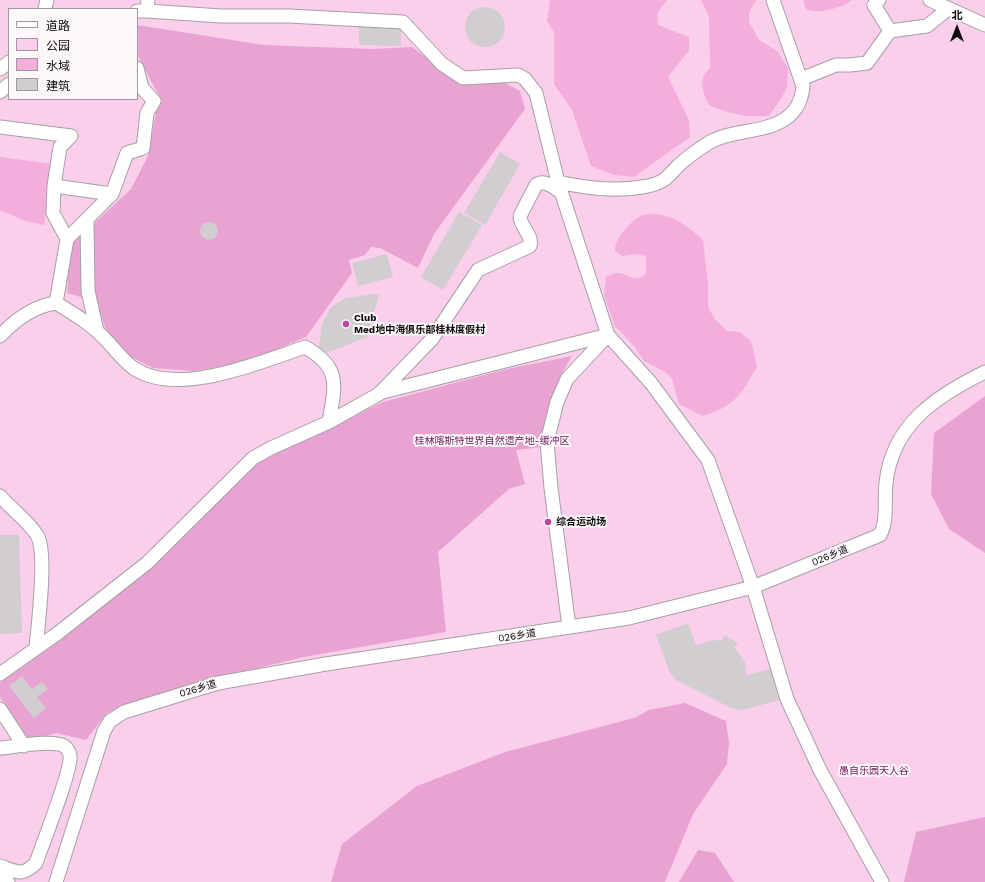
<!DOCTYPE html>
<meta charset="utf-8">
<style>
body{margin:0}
#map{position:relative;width:985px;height:882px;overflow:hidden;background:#efeaed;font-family:"Work Sans","Noto Sans SC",sans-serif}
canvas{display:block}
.legend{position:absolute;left:8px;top:8px;width:130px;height:92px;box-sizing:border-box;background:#fdf7fb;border:1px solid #9d999c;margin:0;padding:5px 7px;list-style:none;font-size:12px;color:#0e0c0d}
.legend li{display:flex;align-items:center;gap:8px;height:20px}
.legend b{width:20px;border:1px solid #9d999c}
.north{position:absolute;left:937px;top:8px;width:40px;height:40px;-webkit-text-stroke:3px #fdf7fb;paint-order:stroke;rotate:0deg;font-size:11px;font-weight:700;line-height:16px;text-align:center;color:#0e0c0d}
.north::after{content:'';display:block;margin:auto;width:14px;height:18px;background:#0e0c0d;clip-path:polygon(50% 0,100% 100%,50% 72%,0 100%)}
</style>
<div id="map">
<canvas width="985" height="882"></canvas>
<ul class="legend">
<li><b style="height:5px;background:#fff"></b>道路</li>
<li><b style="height:11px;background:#fbceec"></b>公园</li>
<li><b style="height:11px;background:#f3aedc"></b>水域</li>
<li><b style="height:11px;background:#d2cdd0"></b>建筑</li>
</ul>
<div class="north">北</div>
</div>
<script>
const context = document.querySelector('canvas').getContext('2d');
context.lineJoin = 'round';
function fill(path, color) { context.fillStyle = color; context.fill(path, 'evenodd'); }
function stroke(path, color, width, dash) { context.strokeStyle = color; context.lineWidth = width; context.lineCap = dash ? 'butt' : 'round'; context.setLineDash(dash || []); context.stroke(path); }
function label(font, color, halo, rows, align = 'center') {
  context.font = font + ' "Work Sans","Noto Sans SC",sans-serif'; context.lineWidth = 4; context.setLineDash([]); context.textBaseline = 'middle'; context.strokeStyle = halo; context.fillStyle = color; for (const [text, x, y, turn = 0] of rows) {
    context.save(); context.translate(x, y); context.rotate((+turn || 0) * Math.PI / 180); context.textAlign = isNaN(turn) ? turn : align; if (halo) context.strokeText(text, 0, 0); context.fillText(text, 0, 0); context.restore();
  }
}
fill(new Path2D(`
 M 0,0 L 985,0 L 985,882 L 0,882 ZM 9,9 L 137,9 L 137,99 L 9,99 Z`), '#fbceec');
fill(new Path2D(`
 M 137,25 L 264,45 L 372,49 L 412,47 L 461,83 L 503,82 L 520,91 L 525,109 L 434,234 L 418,268 L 380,248 L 371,247 L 365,255 L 349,260 L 352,273 L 306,337 L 243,363 L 194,371 L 153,368 L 122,352 L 105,327 L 97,302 L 67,293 L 70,246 L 131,189 L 148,156 L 159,96 L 137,54 Z
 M 572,356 C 555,384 542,414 542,447 L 516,450 L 525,484 L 509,489 L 438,552 L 446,632 L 304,657 L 208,680 L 107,713 L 86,740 L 56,733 L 30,741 L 0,697 L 0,683 L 146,572 L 257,462 L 383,402 L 507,369 Z
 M 985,396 L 985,553 L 949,529 L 931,494 L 934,433 Z
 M 685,703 L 726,721 L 729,742 L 727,764 L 693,814 L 665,882 L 331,882 L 342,844 L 417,786 L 505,752 L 634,718 L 649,710 Z
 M 985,817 L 985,882 L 904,882 L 916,832 Z
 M 698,850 L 715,853 L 734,882 L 679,882 Z`), '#e8a3d2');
fill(new Path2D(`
 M 550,0 L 667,0 L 657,14 L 658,25 L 689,37 L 689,50 L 668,77 L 689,120 L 690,137 L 634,177 L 614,175 L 591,166 L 572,110 L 554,84 L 554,32 L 547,21 Z
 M 701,0 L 756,0 L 749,13 L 749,22 L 759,40 L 777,51 L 788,68 L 787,87 L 782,97 L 769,116 C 743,117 733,115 709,105 C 703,91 697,81 710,68 L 709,16 Z
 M 803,0 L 852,0 C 841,8 819,15 806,9 Z
 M 0,157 L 52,164 L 44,225 L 25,221 L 0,210 Z
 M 653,214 C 672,214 689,227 703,240 L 708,284 L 708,307 L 714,318 L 727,331 L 740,332 L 751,341 L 757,367 C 740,396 736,405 703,416 L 679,404 L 672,379 L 665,372 L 644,361 L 634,346 L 615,326 L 604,296 L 606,277 C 610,275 614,273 619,273 C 629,274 636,284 646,274 L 646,257 L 639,254 L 622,256 L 615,251 C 614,239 632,219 643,215 C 646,214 650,215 653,214 Z`), '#f3aedc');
fill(new Path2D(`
 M465 27a20 20 0 1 1 40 0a20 20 0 1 1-40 0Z
 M 359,26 L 401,27 L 401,46 L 359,45 Z
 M 500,152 L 520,164 L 485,225 L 464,213 Z
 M 459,212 L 482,225 L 443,290 L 421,277 Z
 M200 231a9 9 0 1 1 18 0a9 9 0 1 1-18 0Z
 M 387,254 L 393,277 L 358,286 L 352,263 Z
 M 374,294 L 379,295 L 367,337 L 326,353 L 319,351 L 321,327 L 330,308 L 345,298 Z
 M 0,535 L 19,535 L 22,633 L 0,634 Z
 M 688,623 L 696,645 L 713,640 L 722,641 L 724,635 L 738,643 L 734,647 L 745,662 L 746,675 L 771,669 L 780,700 L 742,710 L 731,708 L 676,680 L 669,671 L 656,635 Z
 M 22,676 L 32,689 L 42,682 L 48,689 L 37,697 L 46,708 L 34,718 L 9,686 Z`), '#d2cdd0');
const minor = new Path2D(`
 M 930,0 L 985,25
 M 45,9 L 47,0
 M 137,11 L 147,11 L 148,0
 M 147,11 L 221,16 L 289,16 L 403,22 L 442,64 L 463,78 L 518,75 L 525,79 L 536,93 L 558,182 L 608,335 L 651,383 L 708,460 L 753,587 L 787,699 L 820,770 L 882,882
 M 890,31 L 927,26 L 948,9
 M 0,69 L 9,62
 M 801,79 L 836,65 L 850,65 L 867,63 L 890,31 L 874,5 L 879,0
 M 0,92 L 9,84
 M 0,127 L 71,136 L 60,147 L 54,186 L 53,213 L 67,239 L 56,303 C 34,306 15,320 0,336
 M 558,182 C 586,188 614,192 642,187 C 649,186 660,183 665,179 C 670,175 674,170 678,166 C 687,157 699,149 710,142 C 733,129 762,134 785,119 C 797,111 802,99 803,86 L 773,0
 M 54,186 L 112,194 L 127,153 L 143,148 L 147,113 L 154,101 L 142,88 L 137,68
 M 87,219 L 88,291 L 97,331
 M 67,239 L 112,194
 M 56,303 C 74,314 91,324 105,339 C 115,349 123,361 135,369 C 179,397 260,362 305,347 C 342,368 335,386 329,422
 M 379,393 L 608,335
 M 0,496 C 11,509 31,523 38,537 C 47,556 38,625 36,648
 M 569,627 L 551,488 L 547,442 L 557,402 L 567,379 L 608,335
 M 0,674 L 58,633 L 147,563 L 253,458 L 271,448 L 329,422 L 379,394 L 432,339 L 478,270 L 530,246 C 533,234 520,227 520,216 L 536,185 C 544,179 553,187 561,192
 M 0,709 L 24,746
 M 0,748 C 15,747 51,739 64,746 C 66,747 70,752 70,756 C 72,770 42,845 36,863 C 22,877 17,872 0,866
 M 0,878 L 8,882
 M 56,882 L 104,731 L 110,721 L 124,712 L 218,683 L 326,664 L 629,618 L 753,587 L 880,535 C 888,521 884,499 886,483 C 892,425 936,396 985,372`);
stroke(minor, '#a5a0a3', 15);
stroke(minor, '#fff', 13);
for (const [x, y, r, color] of [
 [346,324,4,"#bd479e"],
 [548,522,4,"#bd479e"]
]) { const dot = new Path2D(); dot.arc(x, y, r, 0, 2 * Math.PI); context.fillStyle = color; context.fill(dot); stroke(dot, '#fdf7fb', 1.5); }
label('bold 10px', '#0e0c0d', '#fdf7fb', [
 ["Club",354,318],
 ["Med地中海俱乐部桂林度假村",354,330],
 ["综合运动场",556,522]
], 'left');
label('10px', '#6e205b', '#fdf7fb', [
 ["桂林喀斯特世界自然遗产地-缓冲区",492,441],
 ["愚自乐园天人谷",874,771]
]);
label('10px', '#0e0c0d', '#fdf7fb', [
 ["026乡道",830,556,-22],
 ["026乡道",517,636,-9],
 ["026乡道",198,689,-16]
]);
</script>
